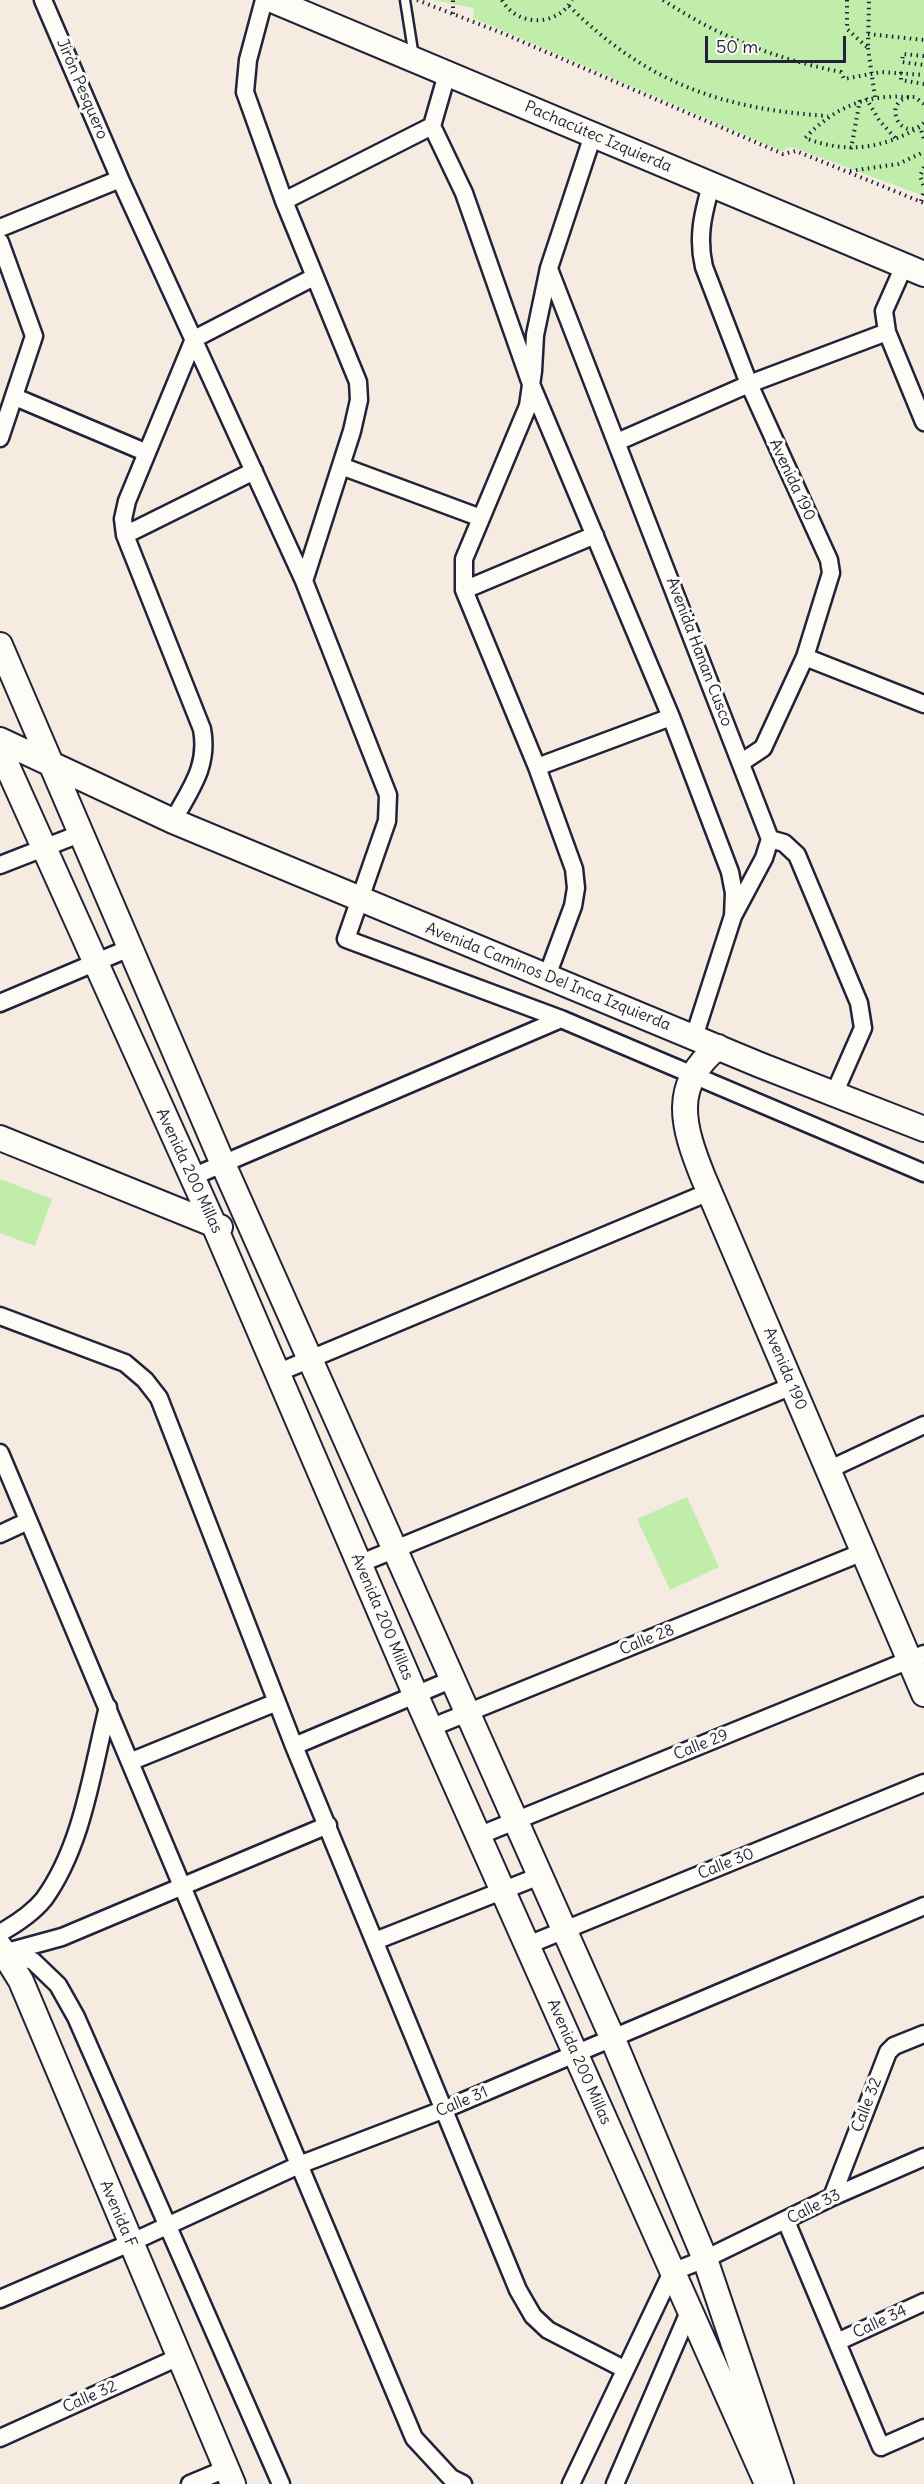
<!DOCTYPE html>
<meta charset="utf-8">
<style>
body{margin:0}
#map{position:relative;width:924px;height:2484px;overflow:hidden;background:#f5ebe1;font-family:Delius,sans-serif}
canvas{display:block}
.scale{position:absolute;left:705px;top:36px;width:141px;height:27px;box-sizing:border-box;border:3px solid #22223b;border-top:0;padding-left:8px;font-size:18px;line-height:21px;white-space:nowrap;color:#22223b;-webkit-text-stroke:4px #fdfcf7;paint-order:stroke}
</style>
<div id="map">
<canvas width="924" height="2484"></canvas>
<div class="scale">50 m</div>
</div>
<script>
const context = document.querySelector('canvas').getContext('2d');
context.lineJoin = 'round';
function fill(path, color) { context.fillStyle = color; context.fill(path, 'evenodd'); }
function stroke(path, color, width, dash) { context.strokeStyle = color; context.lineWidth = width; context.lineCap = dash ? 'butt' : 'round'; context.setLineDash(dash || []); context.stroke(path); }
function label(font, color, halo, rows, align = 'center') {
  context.font = font + ' Delius,sans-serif'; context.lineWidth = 6; context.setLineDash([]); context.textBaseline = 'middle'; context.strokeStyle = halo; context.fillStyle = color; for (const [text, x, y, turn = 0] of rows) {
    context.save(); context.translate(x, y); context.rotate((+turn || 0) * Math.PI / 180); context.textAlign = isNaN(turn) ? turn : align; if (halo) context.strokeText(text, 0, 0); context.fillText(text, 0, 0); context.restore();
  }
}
fill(new Path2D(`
 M 433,0 L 924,0 L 924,196 L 792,147 L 781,151 L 473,18 L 474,8 Z
 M 0,1179 L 52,1199 L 35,1246 L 0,1233 Z
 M 687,1497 L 719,1567 L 670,1590 L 637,1519 Z`), '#c0edaa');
const lane = new Path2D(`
 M 405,0 L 414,57`);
const street = new Path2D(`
 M 43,0 L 120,179 L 304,581 L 388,795 L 387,821 L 346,939 L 561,1019 L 924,1173
 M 264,0 L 248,60 L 245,92 L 284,201 L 358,382 L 359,400 L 352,431 L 304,581
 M 432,126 L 464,193 L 531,384 L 671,717 L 730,872 L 734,893 L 733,916
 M 711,185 C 703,214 697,237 704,267 L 749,384 L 829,560 L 831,573 L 805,657 L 763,748 L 742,762
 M 284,201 L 432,126 L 447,74
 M 0,228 L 120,179
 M 0,242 L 34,336 L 0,438
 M 904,266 L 884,311 L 887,332 L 924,422
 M 549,269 L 770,839 L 764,858 L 733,916 L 694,1037
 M 15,397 L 145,452
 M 617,442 L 749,384 L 887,332
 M 341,466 L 481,518
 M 125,535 L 254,471
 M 464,590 L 595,535
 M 805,657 L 924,704
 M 537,767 L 671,717
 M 173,821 C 190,789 209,767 202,729 L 125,535 L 123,519 L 127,501 L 194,339 L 314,277
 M 770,839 L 784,843 L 797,855 L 859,1003 L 863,1028 L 834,1094
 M 0,865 L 82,833
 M 547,976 L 573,906 L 576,888 L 574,869 L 537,767 L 464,590 L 464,559 L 528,406 L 533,371 L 535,335 L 549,268 L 593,135
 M 0,1003 L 132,947
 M 192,1177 L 561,1019
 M 0,1316 L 125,1363 L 145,1380 L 159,1398 L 294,1746 L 518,2290 L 533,2316 L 548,2330 L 624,2369
 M 277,1373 L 709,1192
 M 0,1453 L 414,2438 L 451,2478 L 463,2484
 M 828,1470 L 924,1425
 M 0,1534 L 28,1521
 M 359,1564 L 792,1386
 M 430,1728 L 863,1552
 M 294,1746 L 453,1679
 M 132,1761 L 277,1702
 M 478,1836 L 924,1654
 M 0,1933 C 16,1924 32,1914 44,1899 C 83,1845 92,1770 108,1707
 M 375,1941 L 542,1875
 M 528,1945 L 924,1783
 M 7,1952 L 62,1937 L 328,1825
 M 6,1953 L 33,1961 L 58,1985 L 76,2017 L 281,2484
 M 832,2197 L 888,2052 L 894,2046 L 924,2034
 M 786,2221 L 881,2447 L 924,2428
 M 0,2299 L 130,2243 L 299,2165 L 445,2109 L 924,1906
 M 837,2342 L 924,2302
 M 0,2438 L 181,2356
 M 190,2484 L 226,2469
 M 571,2484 L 672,2272 L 705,2259 L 832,2197 L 924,2157
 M 615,2484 L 689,2312`);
const secondary = new Path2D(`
 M 272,0 L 924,274
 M 0,645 L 223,1164 L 612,2037 L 705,2259 L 781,2484
 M 0,740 L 173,821 L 760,1065 L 924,1129
 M 0,750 L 214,1225 L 416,1696 L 765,2479
 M 718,1047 C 670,1085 683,1127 703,1177 L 924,1694
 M 0,1138 L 220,1227
 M 0,1947 L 21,1981 L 233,2484`);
stroke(lane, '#22223b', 13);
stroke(street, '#22223b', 21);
stroke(secondary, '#22223b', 28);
stroke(new Path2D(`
 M 417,0 L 502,33 L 783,154 L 796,151 L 924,203
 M 502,0 C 517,27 557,27 572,0
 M 663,0 C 719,37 776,59 841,72 L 844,79 L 881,72 L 924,75
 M 847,0 L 847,29 L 868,48 L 869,0
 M 569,6 C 647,83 721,109 828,116
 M 453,14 L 453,0
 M 868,34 L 924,40
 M 868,48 L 875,97
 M 924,56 L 903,54 L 902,62 L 924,65
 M 901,72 L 901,80 L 924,84
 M 909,97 C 866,94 835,107 805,138 C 847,154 881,149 920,127 L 924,139
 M 866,98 L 879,120 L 897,140
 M 924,104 L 915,97 C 879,96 899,146 924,123
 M 851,149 L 860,100
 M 924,167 L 920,176 L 924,187
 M 850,171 L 898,164 L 924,152
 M 921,201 L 924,191`), '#22223b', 4, [1.5, 4.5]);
stroke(lane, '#fdfcf7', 8);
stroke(street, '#fdfcf7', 16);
stroke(secondary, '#fdfcf7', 24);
label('16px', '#22223b', '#fdfcf7', [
 ["Jirón Pesquero",82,89,67],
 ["Pachacútec Izquierda",598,137,23],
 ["Avenida 190",792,480,65],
 ["Avenida Hanan Cusco",699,652,69],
 ["Avenida Caminos Del Inca Izquierda",548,977,22],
 ["Avenida 200 Millas",189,1171,65],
 ["Avenida 190",785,1369,67],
 ["Avenida 200 Millas",382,1617,67],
 ["Calle 28",647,1640,-22],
 ["Calle 29",701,1745,-22],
 ["Calle 30",726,1864,-22],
 ["Avenida 200 Millas",579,2062,66],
 ["Calle 31",462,2102,-23],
 ["Calle 32",867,2105,-69],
 ["Calle 33",814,2207,-27],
 ["Avenida F",118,2214,67],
 ["Calle 34",880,2322,-25],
 ["Calle 32",90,2397,-24]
]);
</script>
